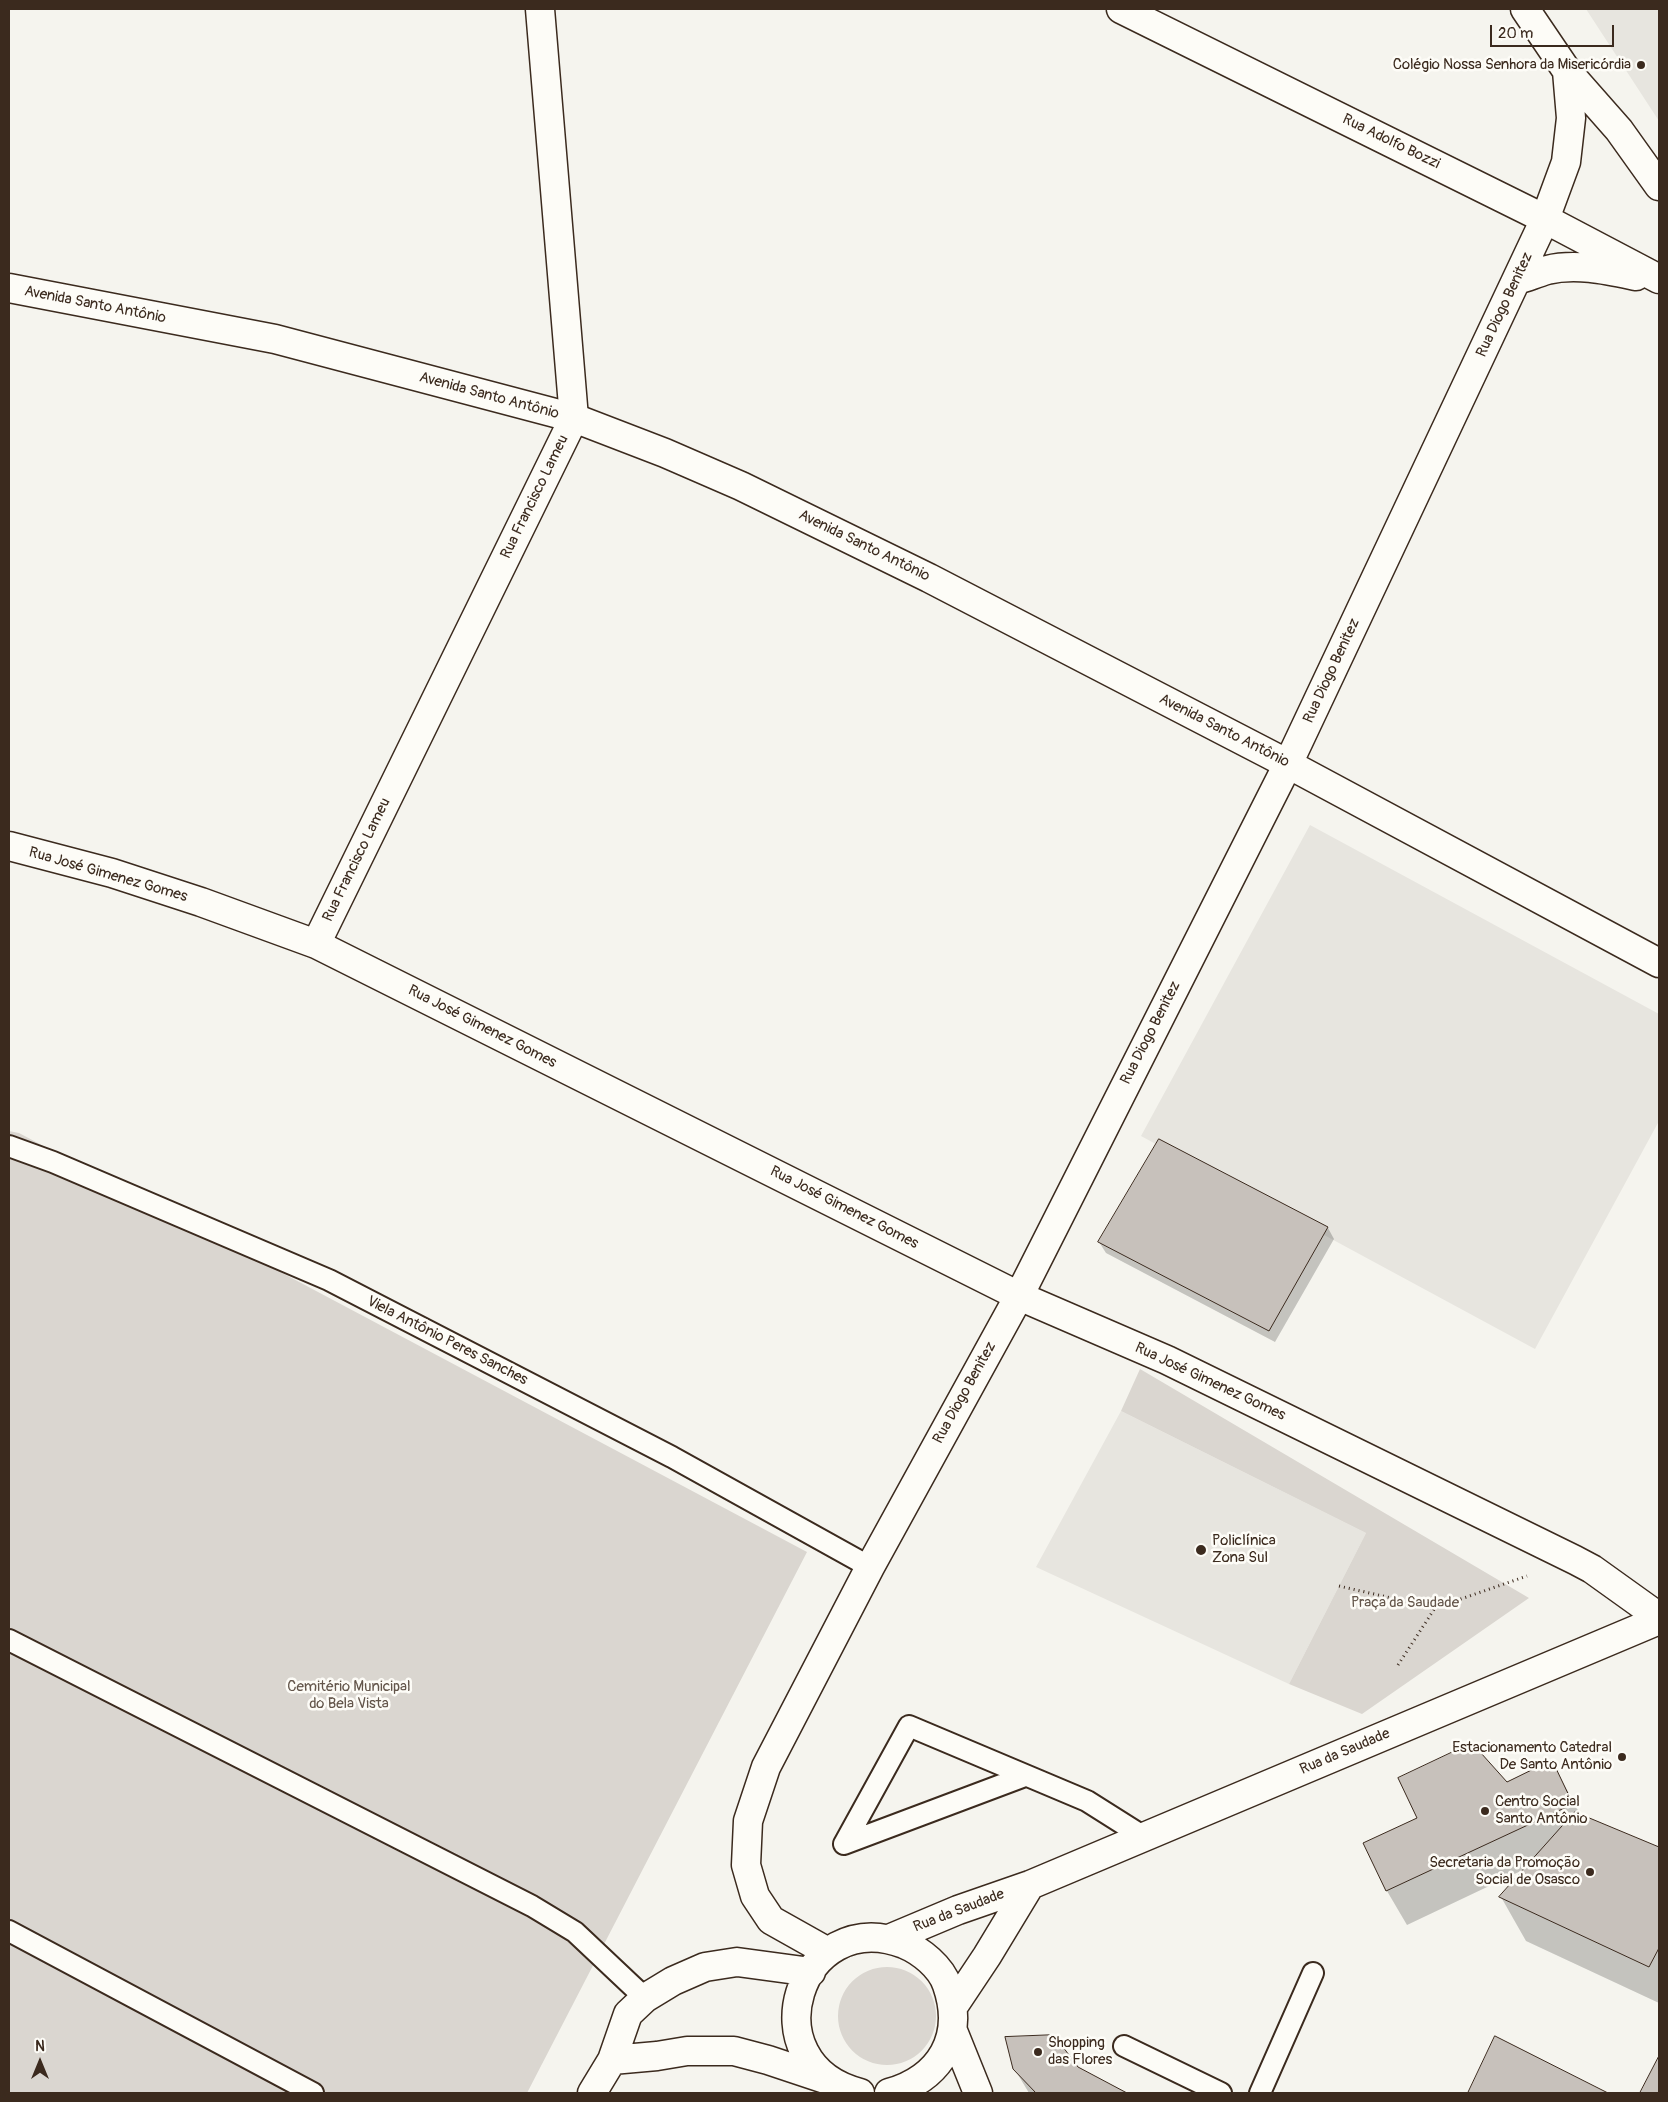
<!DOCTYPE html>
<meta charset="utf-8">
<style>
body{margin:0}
#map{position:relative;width:1668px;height:2102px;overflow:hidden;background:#f5f4ee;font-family:Pangolin,sans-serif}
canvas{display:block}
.frame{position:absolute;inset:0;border:10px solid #3b2a1e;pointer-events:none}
.north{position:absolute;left:15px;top:2037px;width:50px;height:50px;-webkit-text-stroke:4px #fdfcf7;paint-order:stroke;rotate:0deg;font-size:14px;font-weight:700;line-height:20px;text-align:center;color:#3b2a1e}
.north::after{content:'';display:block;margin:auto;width:18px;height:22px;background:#3b2a1e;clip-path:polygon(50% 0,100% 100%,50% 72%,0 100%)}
.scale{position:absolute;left:1490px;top:25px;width:124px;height:22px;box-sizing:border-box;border:2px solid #3b2a1e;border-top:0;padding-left:6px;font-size:15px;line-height:18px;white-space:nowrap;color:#3b2a1e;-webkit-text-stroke:4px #fdfcf7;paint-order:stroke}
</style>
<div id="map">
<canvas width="1668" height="2102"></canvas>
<div class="frame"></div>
<div class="north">N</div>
<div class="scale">20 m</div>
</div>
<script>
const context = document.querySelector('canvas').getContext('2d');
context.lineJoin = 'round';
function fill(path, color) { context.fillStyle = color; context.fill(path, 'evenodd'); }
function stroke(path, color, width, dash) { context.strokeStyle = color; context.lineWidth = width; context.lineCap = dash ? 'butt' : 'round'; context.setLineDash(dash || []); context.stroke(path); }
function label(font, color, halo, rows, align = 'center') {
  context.font = font + ' Pangolin,sans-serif'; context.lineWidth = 5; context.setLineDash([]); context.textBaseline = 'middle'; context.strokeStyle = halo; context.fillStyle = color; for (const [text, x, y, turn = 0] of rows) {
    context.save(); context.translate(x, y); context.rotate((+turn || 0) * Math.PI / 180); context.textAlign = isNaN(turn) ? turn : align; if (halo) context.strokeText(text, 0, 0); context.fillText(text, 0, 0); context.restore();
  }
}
fill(new Path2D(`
 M 1586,9 L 1659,9 L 1659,121 Z
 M 1310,825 L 1659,1014 L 1659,1121 L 1535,1349 L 1141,1136 Z
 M 1121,1411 L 1366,1533 L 1289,1684 L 1036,1567 Z`), '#e7e5df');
fill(new Path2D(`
 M 9,1131 L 19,1133 L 807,1552 L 527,2093 L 9,2093 Z
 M 1140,1369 L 1529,1598 L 1362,1714 L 1289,1684 L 1366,1533 L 1121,1411 Z
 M838 2016a49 49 0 1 1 98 0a49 49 0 1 1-98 0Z`), '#dad6d0');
fill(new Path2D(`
 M 1159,1141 L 1328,1228 L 1334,1239 L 1275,1342 L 1106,1253 L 1099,1242 Z
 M 1552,1762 L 1581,1816 L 1659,1849 L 1659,2003 L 1526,1941 L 1501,1897 L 1525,1869 L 1407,1925 L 1387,1891 L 1365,1844 Z
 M 1496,2037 L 1605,2093 L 1469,2093 Z
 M 1659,2059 L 1659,2093 L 1642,2093 Z
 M 1014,2068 L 1077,2068 L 1124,2093 L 1029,2093 Z`), '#0003');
const building = new Path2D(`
 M 1159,1139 L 1328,1227 L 1269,1331 L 1098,1242 Z
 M 1472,1743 L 1507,1782 L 1552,1760 L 1573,1804 L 1386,1891 L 1363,1843 L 1417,1818 L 1398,1778 Z
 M 1575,1812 L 1659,1847 L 1659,1948 L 1649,1967 L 1499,1897 Z
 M 1054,2035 L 1078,2067 L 1127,2093 L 1036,2093 L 1013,2069 L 1005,2037 Z
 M 1495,2036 L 1608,2093 L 1468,2093 Z
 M 1659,2056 L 1659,2093 L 1640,2093 Z`);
fill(building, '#c7c1bb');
stroke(building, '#3b2a1e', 1);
const service = new Path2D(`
 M 9,1146 L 53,1162 L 329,1280 L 672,1457 L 870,1567
 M 9,1640 L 532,1906 L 575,1932 L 645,1998
 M 844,1844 L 909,1726 L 1087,1801 L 1144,1837
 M 844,1844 L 1025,1776
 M 9,1931 L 313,2093
 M 1124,2046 L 1221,2093
 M 1260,2093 L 1313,1973`);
const minor = new Path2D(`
 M 1121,9 L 1545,219
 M 9,846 L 112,873 L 201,902 L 316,944 L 1019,1296 L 1167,1360 L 1575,1560 L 1592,1569 L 1659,1617
 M 316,944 L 574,418 L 540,9`);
const tertiary = new Path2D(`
 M 1525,9 L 1567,71 L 1619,130 L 1659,186
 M 1545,219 L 1566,162 L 1571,118 L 1567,71
 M 889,1939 L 958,1910 L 1030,1885 L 1659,1620
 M 828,1952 L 771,1920 L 755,1896 L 746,1865 L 748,1821 L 766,1767 L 870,1567 L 1019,1296 L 1288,764
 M 953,2007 L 987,1956 L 1030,1885
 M 953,2031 L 978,2093
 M 612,2060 L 657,2056 L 687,2051 L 734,2051 L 768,2060 L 825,2079
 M 592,2093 L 612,2060 L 628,2014 L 645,1998 L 673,1981 L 705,1967 L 737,1962 L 811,1972
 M 860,2093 C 747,2064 799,1904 904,1944 C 921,1951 941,1967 947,1985 C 965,2037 941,2078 889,2093`);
const secondary = new Path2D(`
 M 1517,280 C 1527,277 1537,273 1547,270 C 1576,263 1607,270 1636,276
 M 9,288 L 275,339 L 574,418 L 665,453 L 741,486 L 929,578 L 1288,764 L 1659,963
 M 1288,764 L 1545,219 L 1659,279`);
stroke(service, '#3b2a1e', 24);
stroke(minor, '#3b2a1e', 31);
stroke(tertiary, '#3b2a1e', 31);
stroke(secondary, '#3b2a1e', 31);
stroke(new Path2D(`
 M 1339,1586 L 1435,1608
 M 1398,1665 L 1435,1608 L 1527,1576`), '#3b2a1e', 3, [1, 4]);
stroke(service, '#fdfcf7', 20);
stroke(minor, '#fdfcf7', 28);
stroke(tertiary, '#fdfcf7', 28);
stroke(secondary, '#fdfcf7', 28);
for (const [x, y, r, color] of [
 [1641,65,5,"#3b2a1e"],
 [1201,1550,6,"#3b2a1e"],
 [1622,1757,5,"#3b2a1e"],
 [1485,1811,5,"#3b2a1e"],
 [1590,1872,5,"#3b2a1e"],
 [1038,2052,5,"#3b2a1e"]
]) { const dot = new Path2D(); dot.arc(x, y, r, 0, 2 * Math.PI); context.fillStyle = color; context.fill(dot); stroke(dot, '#fdfcf7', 2); }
label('15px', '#3b2a1e', '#fdfcf7', [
 ["Colégio Nossa Senhora da Misericórdia",1631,65],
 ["Policlínica",1212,1541,"left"],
 ["Zona Sul",1212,1558,"left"],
 ["Estacionamento Catedral",1612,1748],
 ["De Santo Antônio",1612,1765],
 ["Centro Social",1495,1802,"left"],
 ["Santo Antônio",1495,1819,"left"],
 ["Secretaria da Promoção",1580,1863],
 ["Social de Osasco",1580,1880],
 ["Shopping",1048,2043,"left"],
 ["das Flores",1048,2060,"left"]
], 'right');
label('15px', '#3b2a1e', '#fdfcf7', [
 ["Rua Adolfo Bozzi",1391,142,26],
 ["Avenida Santo Antônio",95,305,11],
 ["Rua Diogo Benitez",1505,305,-65],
 ["Avenida Santo Antônio",489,396,15],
 ["Rua Francisco Lameu",535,497,-64],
 ["Avenida Santo Antônio",864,546,26],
 ["Rua Diogo Benitez",1332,671,-65],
 ["Avenida Santo Antônio",1224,731,27],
 ["Rua Francisco Lameu",357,860,-64],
 ["Rua José Gimenez Gomes",108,875,16],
 ["Rua José Gimenez Gomes",482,1027,27],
 ["Rua Diogo Benitez",1151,1033,-63],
 ["Rua José Gimenez Gomes",844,1208,27],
 ["Viela Antônio Peres Sanches",447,1341,27],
 ["Rua José Gimenez Gomes",1210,1382,25],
 ["Rua Diogo Benitez",965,1393,-61],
 ["Rua da Saudade",1345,1752,-23],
 ["Rua da Saudade",959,1911,-21]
]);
label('15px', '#63554a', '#fdfcf7', [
 ["Praça da Saudade",1405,1603],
 ["Cemitério Municipal",349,1687],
 ["do Bela Vista",349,1704]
]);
</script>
